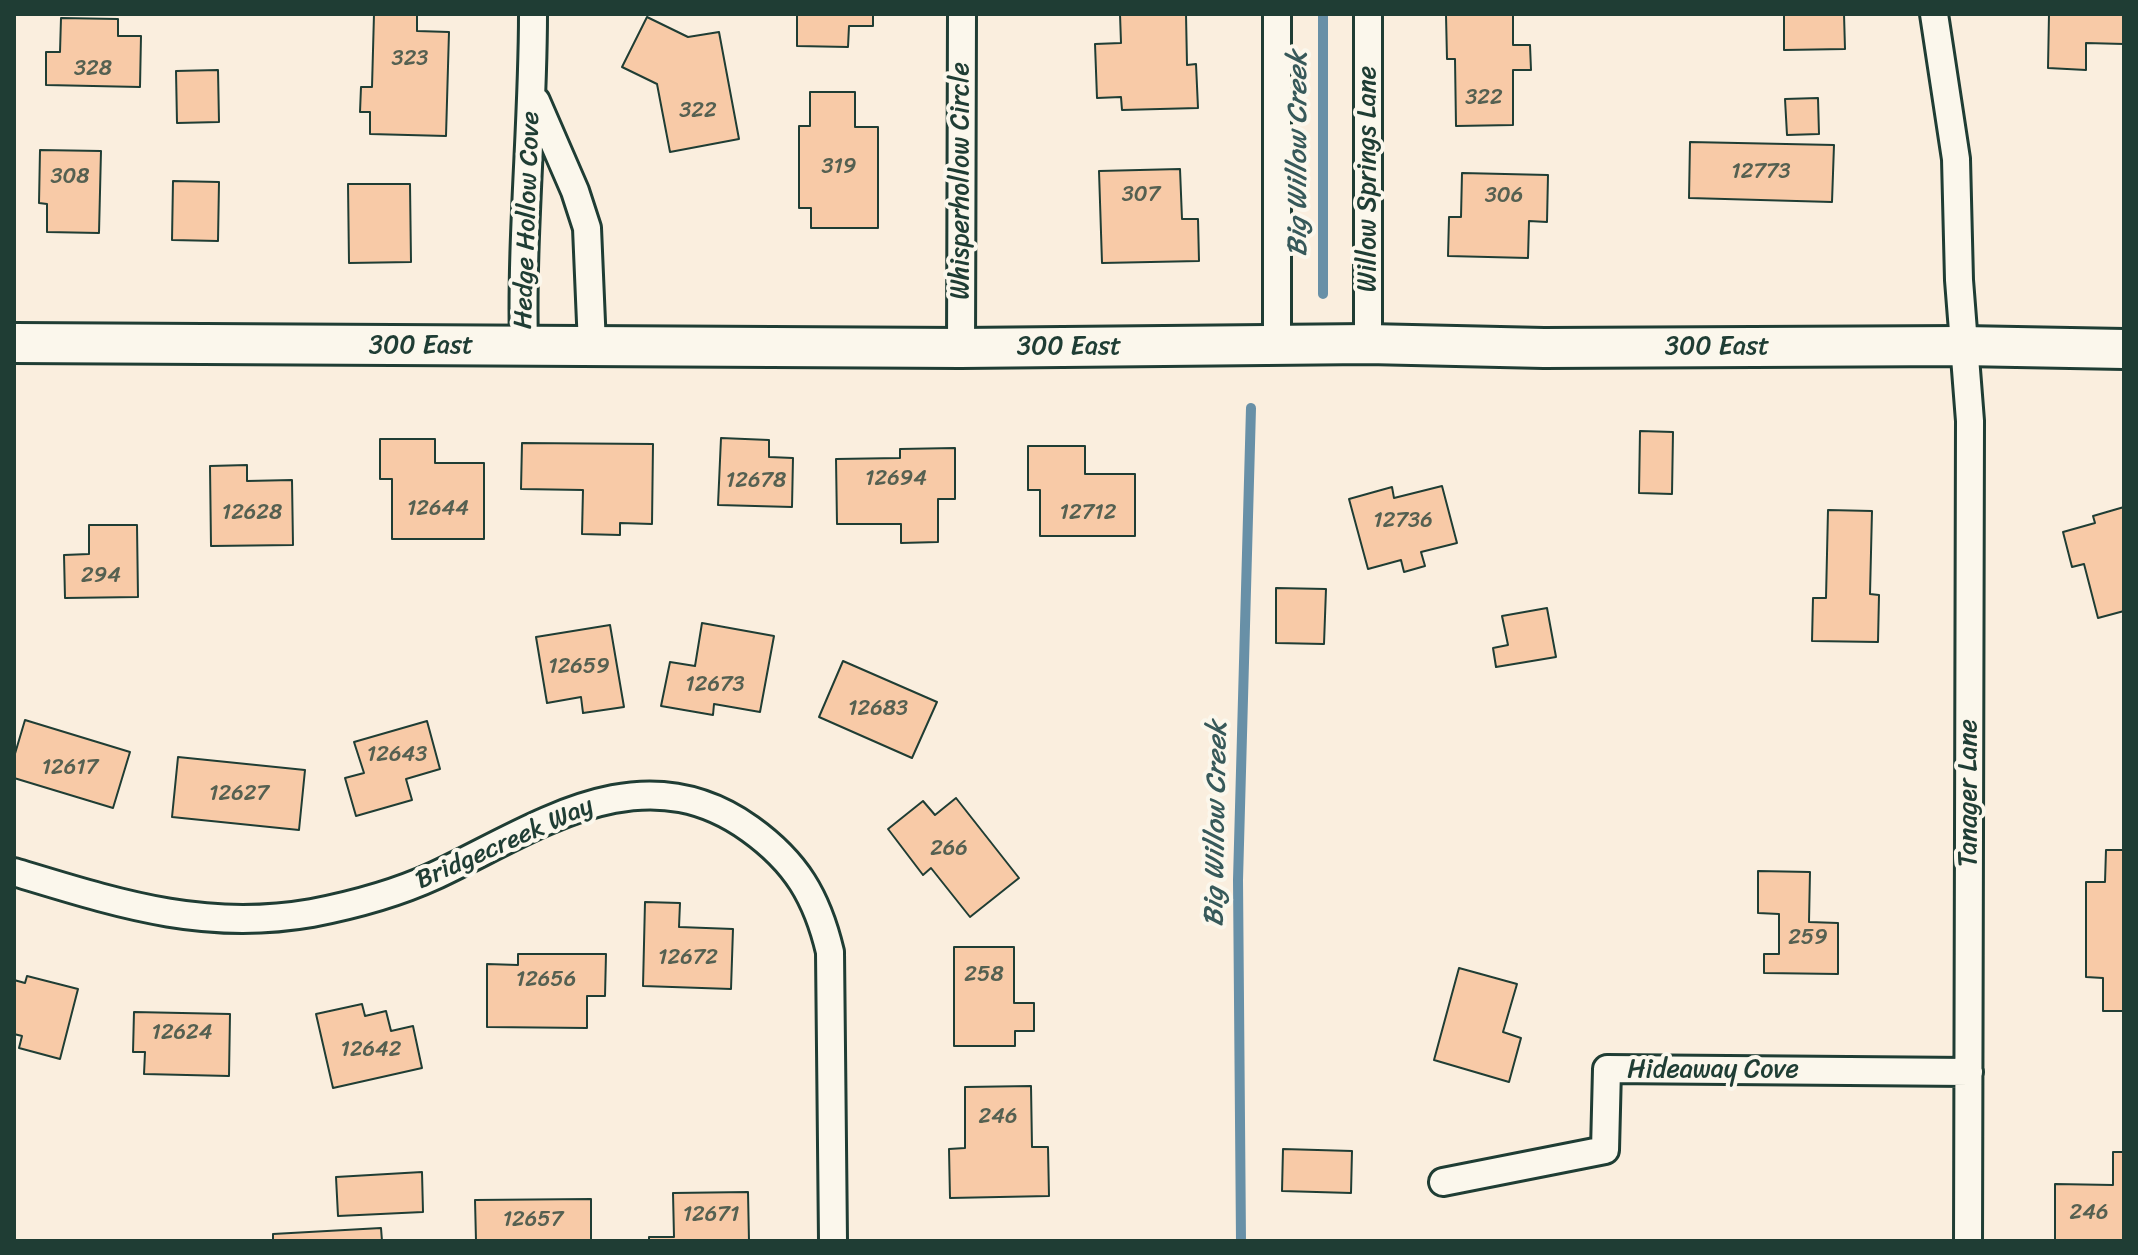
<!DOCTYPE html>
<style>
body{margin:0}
#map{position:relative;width:2138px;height:1255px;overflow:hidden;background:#faeede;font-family:Sriracha,sans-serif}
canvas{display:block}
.frame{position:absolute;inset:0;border:16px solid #1f3d34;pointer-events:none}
</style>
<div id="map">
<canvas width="2138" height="1255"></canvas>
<div class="frame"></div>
</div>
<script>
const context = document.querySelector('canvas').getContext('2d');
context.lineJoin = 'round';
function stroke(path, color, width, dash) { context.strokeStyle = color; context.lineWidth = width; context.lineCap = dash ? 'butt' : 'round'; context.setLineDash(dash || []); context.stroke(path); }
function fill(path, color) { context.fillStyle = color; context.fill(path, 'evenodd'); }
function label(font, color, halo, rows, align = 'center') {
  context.font = font + ' Sriracha,sans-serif'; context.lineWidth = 8; context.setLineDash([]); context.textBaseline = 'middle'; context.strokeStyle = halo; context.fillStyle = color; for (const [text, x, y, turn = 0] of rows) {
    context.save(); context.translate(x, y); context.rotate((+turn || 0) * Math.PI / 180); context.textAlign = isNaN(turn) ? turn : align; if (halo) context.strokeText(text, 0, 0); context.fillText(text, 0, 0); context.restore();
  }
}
stroke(new Path2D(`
 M 1323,294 L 1323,14
 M 1241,1241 L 1238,880 L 1251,408`), '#6890a7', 10);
const building = new Path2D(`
 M 374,14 L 417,14 L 417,31 L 449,32 L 446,136 L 370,134 L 370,112 L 360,112 L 361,87 L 372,87 Z
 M 797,14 L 873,14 L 873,26 L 849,26 L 848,47 L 797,46 Z
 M 1120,14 L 1186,14 L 1187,65 L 1196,64 L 1198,108 L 1122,110 L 1121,97 L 1097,98 L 1095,44 L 1121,43 Z
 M 1513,14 L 1513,45 L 1530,45 L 1531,70 L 1513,70 L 1513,125 L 1456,126 L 1455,59 L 1447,59 L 1446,15 Z
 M 1784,14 L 1844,14 L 1845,49 L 1784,50 Z
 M 2049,14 L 2124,14 L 2124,44 L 2086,43 L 2086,70 L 2048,68 Z
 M 647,17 L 688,37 L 719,32 L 739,139 L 670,152 L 657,84 L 622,67 Z
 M 61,18 L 118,19 L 118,36 L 141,36 L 140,87 L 46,85 L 46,52 L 60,52 Z
 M 218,70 L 219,122 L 177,123 L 176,71 Z
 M 810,92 L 855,92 L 855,127 L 878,127 L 878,228 L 811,228 L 811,208 L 799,208 L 799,126 L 810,126 Z
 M 1818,98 L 1819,134 L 1787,135 L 1785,99 Z
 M 1690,142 L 1834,145 L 1832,202 L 1689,198 Z
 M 40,150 L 101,151 L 99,233 L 47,232 L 47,204 L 39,203 Z
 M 1180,169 L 1182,219 L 1198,219 L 1199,261 L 1102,263 L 1099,171 Z
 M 1462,173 L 1548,175 L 1547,222 L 1529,221 L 1528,258 L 1448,256 L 1449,217 L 1461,217 Z
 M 173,181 L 219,182 L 218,241 L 172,240 Z
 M 348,184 L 410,184 L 411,262 L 349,263 Z
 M 1640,431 L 1673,432 L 1672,494 L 1639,493 Z
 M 721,438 L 769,440 L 769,457 L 793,458 L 792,507 L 718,505 Z
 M 380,439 L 435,439 L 435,463 L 484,463 L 484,539 L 392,539 L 392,479 L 380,479 Z
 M 522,443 L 653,444 L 652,524 L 620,523 L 620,535 L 582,534 L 583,490 L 521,489 Z
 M 1028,446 L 1085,446 L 1085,474 L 1135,474 L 1135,536 L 1040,536 L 1040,490 L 1028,490 Z
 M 955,448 L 955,499 L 938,499 L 938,542 L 901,543 L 901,524 L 837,524 L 836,459 L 900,458 L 900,449 Z
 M 247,465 L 247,481 L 292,480 L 293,545 L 211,546 L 210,466 Z
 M 1442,486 L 1457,543 L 1421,552 L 1425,566 L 1404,572 L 1401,560 L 1368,569 L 1349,499 L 1392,487 L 1394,498 Z
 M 2124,507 L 2124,611 L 2098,618 L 2084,564 L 2072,567 L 2063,532 L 2095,523 L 2093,516 Z
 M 1828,510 L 1872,511 L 1870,594 L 1879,595 L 1878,642 L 1812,641 L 1813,598 L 1826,598 Z
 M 89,525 L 137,525 L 138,597 L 65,598 L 64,555 L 89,554 Z
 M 1276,588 L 1326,589 L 1324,644 L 1276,643 Z
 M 1547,608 L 1556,657 L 1496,667 L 1493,648 L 1508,645 L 1502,616 Z
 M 702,623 L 774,636 L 760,712 L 714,704 L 713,715 L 661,706 L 670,662 L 695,666 Z
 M 610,625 L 624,707 L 583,713 L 581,697 L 547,703 L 536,637 Z
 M 843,661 L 937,702 L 912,758 L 819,717 Z
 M 25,720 L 130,752 L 113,808 L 14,778 L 14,757 Z
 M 427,721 L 440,769 L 406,779 L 412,800 L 356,816 L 345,778 L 364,773 L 354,742 Z
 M 178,757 L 305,770 L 299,830 L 172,817 Z
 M 956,798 L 1019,878 L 970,917 L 931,868 L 923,875 L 888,829 L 923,801 L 935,815 Z
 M 2106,850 L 2124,850 L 2124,1011 L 2103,1011 L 2103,978 L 2086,977 L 2086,882 L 2105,882 Z
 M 1758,871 L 1810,872 L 1809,922 L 1838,923 L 1838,974 L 1764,973 L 1764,954 L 1779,954 L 1779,914 L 1758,913 Z
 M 645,902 L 680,903 L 679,927 L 733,929 L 731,989 L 643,986 Z
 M 954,947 L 1014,947 L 1014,1003 L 1034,1003 L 1034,1031 L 1015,1031 L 1015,1046 L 954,1046 Z
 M 518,954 L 606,954 L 605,996 L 587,996 L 587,1028 L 487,1027 L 487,964 L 518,965 Z
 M 1459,968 L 1517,984 L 1503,1032 L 1521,1038 L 1509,1082 L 1434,1060 Z
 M 27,976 L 78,989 L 60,1059 L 19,1048 L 22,1036 L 14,1034 L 14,980 L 25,983 Z
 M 362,1004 L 365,1016 L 386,1011 L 391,1031 L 413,1026 L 422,1068 L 333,1088 L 316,1014 Z
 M 134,1012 L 230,1014 L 229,1076 L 144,1074 L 145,1052 L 133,1052 Z
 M 1031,1086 L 1032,1147 L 1048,1147 L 1049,1196 L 950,1198 L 949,1149 L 965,1148 L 965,1087 Z
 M 1283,1149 L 1352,1151 L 1351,1193 L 1282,1191 Z
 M 2113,1152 L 2124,1152 L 2124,1241 L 2055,1241 L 2055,1184 L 2113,1185 Z
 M 422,1172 L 423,1212 L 338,1216 L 336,1177 Z
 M 748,1192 L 749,1241 L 649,1241 L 649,1237 L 674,1237 L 673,1193 Z
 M 591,1199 L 591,1241 L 476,1241 L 475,1200 Z
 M 381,1228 L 382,1241 L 273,1241 L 273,1234 Z`);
fill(building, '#f8caa7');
stroke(building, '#1f3d34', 2);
const minor = new Path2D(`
 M 1277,14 L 1277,346
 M 1934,14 L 1956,159 L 1959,280 L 1970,421 L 1968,1241
 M 536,101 L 575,191 L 587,228 L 592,346
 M 1368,344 L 1368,14
 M 524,346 C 521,235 533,125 533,14
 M 961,348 L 962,14
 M 14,872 C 117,903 203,932 312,913 C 353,905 395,894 434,876 C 535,829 640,750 750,829 C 796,862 817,897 830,952 L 833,1241
 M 1443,1182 L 1605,1150 L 1607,1069 L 1969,1072`);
const secondary = new Path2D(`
 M 14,343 L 961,348 L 1368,344 L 1544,348 L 1963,346 L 2124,349`);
stroke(minor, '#1f3d34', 32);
stroke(secondary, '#1f3d34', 44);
stroke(minor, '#fbf7ec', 26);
stroke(secondary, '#fbf7ec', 38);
label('22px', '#556051', null, [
 ["323",410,59],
 ["328",93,69],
 ["322",1484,98],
 ["322",698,111],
 ["319",839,167],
 ["12773",1761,172],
 ["308",70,177],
 ["307",1141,195],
 ["306",1504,196],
 ["12694",896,479],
 ["12678",756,481],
 ["12644",438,509],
 ["12628",252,513],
 ["12712",1088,513],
 ["12736",1403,521],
 ["294",101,576],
 ["12659",579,667],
 ["12673",715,685],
 ["12683",878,709],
 ["12643",397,755],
 ["12617",70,768],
 ["12627",239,794],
 ["266",949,849],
 ["259",1808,938],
 ["12672",688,958],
 ["258",984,975],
 ["12656",546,980],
 ["12624",182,1033],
 ["12642",371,1050],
 ["246",998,1117],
 ["246",2089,1213],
 ["12671",711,1215],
 ["12657",533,1220]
]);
label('26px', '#1f3d34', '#fbf7ec', [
 ["Willow Springs Lane",1368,179,-90],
 ["Whisperhollow Circle",961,181,-90],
 ["Hedge Hollow Cove",528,220,-88],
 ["300 East",421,346],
 ["300 East",1069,347],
 ["300 East",1717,347],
 ["Tanager Lane",1969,793,-90],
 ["Bridgecreek Way",505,844,-24],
 ["Hideaway Cove",1713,1070]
]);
label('italic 28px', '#37595a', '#fbf7ec', [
 ["Big Willow Creek",1299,154,-90],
 ["Big Willow Creek",1217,824,-89]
]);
</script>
